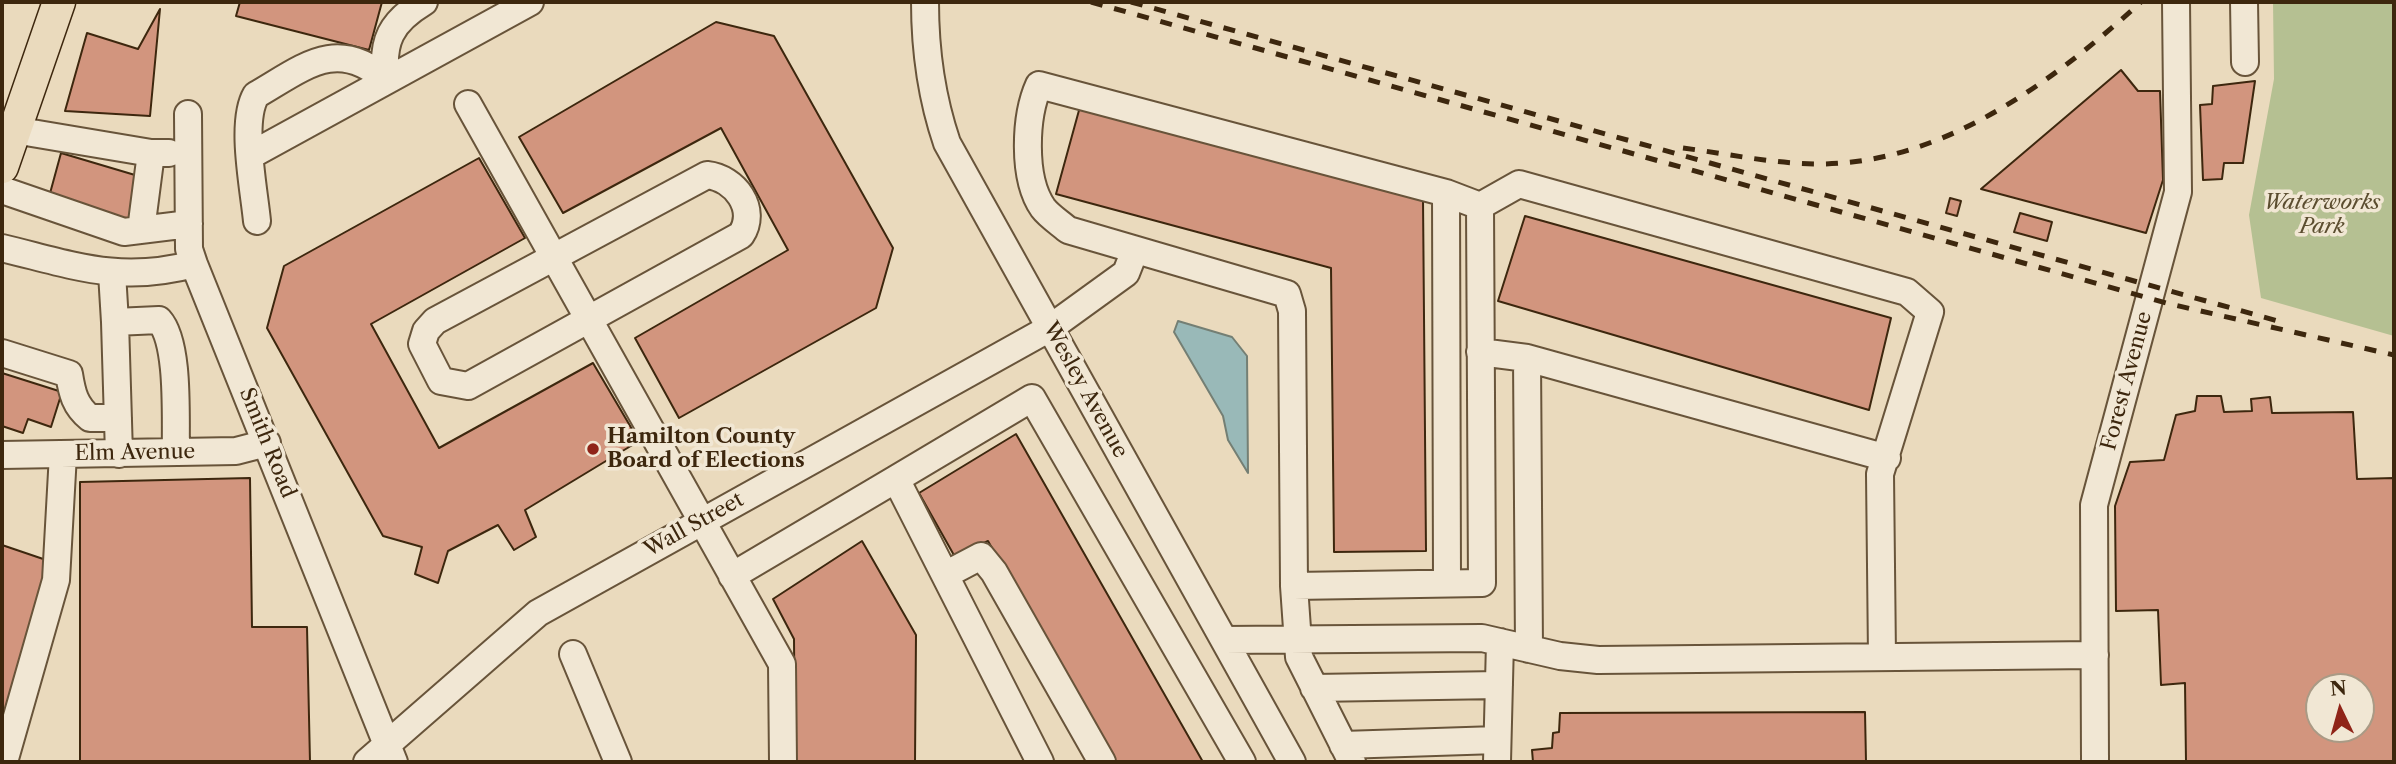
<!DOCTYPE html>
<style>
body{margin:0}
#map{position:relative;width:2396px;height:764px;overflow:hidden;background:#eadabd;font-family:"Libre Caslon Text",serif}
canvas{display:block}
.frame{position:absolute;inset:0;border:4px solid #3d270e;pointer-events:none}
.north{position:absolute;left:2305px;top:673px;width:70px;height:70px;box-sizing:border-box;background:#f1e7d4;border:2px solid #a99a85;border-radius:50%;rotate:355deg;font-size:19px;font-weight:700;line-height:28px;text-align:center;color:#3d270e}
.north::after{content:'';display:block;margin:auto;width:24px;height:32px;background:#8f2418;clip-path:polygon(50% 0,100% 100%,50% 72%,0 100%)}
</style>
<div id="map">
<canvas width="2396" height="764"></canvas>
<div class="frame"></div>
<div class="north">N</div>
</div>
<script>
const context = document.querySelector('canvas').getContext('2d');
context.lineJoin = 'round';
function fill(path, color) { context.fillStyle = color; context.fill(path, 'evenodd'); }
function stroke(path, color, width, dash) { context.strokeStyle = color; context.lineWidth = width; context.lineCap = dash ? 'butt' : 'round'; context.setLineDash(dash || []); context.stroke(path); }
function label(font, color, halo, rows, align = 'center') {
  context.font = font + ' "Libre Caslon Text",serif'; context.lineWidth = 7; context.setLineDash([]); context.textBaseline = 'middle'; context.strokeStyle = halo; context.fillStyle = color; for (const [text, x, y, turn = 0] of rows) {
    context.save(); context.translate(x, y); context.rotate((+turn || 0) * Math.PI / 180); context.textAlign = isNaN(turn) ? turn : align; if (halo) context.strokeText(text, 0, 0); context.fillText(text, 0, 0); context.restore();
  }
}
fill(new Path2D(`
 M 2273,2 L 2394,2 L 2394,336 L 2261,298 L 2249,215 L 2274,79 Z`), '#b5c092');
const water = new Path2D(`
 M 1178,321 L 1232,337 L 1247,356 L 1248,473 L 1228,440 L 1223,416 L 1174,332 Z`);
fill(water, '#99b9b8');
stroke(water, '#747f74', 2);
const building = new Path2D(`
 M 240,2 L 382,2 L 369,50 L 236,16 Z
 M 160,9 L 150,116 L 65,111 L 87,33 L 138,49 Z
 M 716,22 L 774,36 L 893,248 L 876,308 L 679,418 L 635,338 L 788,250 L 721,128 L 563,213 L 519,137 Z
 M 2121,70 L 2138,91 L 2160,91 L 2163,180 L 2146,233 L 1981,189 Z
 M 2255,81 L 2243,163 L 2224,163 L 2222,179 L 2203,180 L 2200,105 L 2212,104 L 2213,86 Z
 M 1081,103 L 1423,199 L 1426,551 L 1334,552 L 1331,268 L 1056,194 Z
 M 61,153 L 145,178 L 131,221 L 49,197 Z
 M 479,158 L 525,238 L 371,324 L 439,448 L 593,363 L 639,441 L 525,510 L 536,537 L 514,550 L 498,525 L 448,551 L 438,583 L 415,574 L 422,547 L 383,536 L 267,328 L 284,266 Z
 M 1950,198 L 1961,201 L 1957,216 L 1946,213 Z
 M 2020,213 L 2052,222 L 2047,241 L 2014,232 Z
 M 1525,216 L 1891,318 L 1869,410 L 1498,301 Z
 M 2,373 L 62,392 L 51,427 L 28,419 L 23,433 L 2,426 Z
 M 2197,396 L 2221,396 L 2224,412 L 2252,411 L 2251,399 L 2270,397 L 2272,413 L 2353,412 L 2357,479 L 2394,478 L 2394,762 L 2186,762 L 2185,683 L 2161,685 L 2158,610 L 2116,611 L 2115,506 L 2130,462 L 2164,460 L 2176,415 L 2195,411 ZM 2319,687 L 2361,687 L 2361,729 L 2319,729 Z
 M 1016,434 L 1203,762 L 1112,762 L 988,541 L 955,557 L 919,493 Z
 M 250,478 L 252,627 L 307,627 L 310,762 L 80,762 L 80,482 Z
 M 862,541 L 916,635 L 915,762 L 795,762 L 794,639 L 773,599 Z
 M 2,545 L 52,562 L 2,723 Z
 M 1865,712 L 1866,762 L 1533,762 L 1532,750 L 1552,748 L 1553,733 L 1559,732 L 1560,713 Z`);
fill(building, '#d2957e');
stroke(building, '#3d270e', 2);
const minor = new Path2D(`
 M 925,2 C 925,51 931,96 947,143 L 1292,762
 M 2244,2 L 2245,62
 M 468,104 L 782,664 L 783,762
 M 188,114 L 189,249 L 194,264 L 394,762
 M 14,130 L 151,153
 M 251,155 L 530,2
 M 707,175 C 735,178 758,209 741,235 L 468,386 L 441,381 L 422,344 L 426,331 L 435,321 Z
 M 2,190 L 124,232 L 189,224
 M 1446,193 L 1447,583
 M 257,221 C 254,189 240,122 256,95 C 303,68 337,36 386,80 C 381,41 391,22 424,2
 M 141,230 L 151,153 L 169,153
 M 2,248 C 73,265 119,284 194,264
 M 112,273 L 115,322
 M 1480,352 L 1527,358 L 1887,458
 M 2,353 L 69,374 C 72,393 75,406 90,418 L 118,418
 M 1527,358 L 1529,649
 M 119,454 L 115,322 L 159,320 C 180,343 175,420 176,452
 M 2,455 L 236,451 L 267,443
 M 896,479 L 1032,398 L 1242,762
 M 945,575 L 981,556 L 994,572 L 1102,762
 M 732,576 L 896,479 L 1040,762
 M 1294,586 L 1292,311 L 1287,294 L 1068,230 C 1060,223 1049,216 1043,208 C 1022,178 1025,116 1039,85 L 1446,193 L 1480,206
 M 1224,640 L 1482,638 L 1560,656 L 1598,660 L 2095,655
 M 573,654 L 618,762
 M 1314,688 L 1499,685
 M 1343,745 L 1497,740
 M 4,762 L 56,580 L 63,454
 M 367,762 L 538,613 L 1050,328 L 1126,273 L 1135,250
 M 1352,762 L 1299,657 L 1294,586 L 1482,583 L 1480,206 L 1519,184 L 1907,292 L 1930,312 L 1880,474 L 1882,657
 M 1497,762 L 1500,642
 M 2095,762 L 2094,505 L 2178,192 L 2176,2`);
const major = new Path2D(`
 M 2,167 L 59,2`);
stroke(minor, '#68543a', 30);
stroke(major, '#3d270e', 35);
stroke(minor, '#f1e7d4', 26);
stroke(major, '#eadabd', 32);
stroke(new Path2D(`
 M 1091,2 L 2170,304 L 2394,355
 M 1131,2 L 2278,321
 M 1683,148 C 1729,154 1774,164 1821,164 C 1944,163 2054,81 2141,2`), '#3d270e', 5, [12, 12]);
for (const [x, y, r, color] of [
 [593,449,7,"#8f2418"]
]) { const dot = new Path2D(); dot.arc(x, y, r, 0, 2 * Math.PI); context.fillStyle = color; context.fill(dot); stroke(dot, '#f1e7d4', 2.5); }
label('italic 21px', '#5b4d2f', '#f1e7d4', [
 ["Waterworks",2322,203],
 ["Park",2322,227]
]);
label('21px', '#3d270e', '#f1e7d4', [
 ["Forest Avenue",2127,381,-75],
 ["Wesley Avenue",1085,390,61],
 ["Smith Road",267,443,68],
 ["Elm Avenue",135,453,-1],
 ["Wall Street",694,525,-29]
]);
label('bold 21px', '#3d270e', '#f1e7d4', [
 ["Hamilton County",607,437],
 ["Board of Elections",607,461]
], 'left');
</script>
